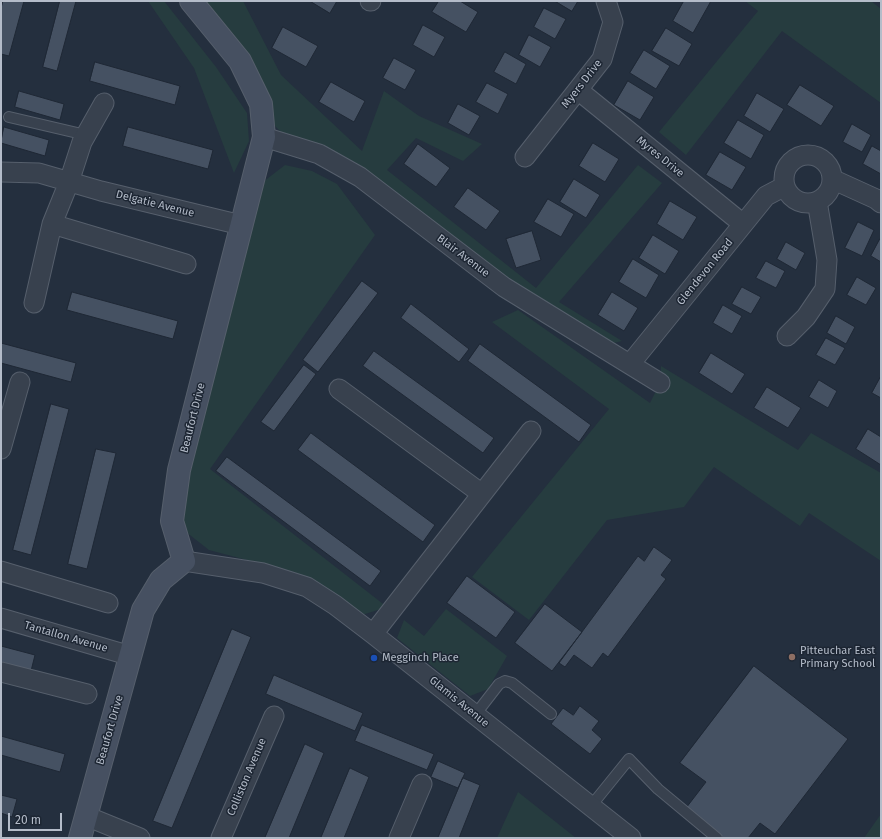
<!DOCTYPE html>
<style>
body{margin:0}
#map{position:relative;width:882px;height:839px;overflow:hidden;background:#242f3e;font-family:"Fira Sans",sans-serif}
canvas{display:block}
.frame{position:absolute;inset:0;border:2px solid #b4bcc9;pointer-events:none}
.scale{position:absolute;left:8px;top:813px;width:54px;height:18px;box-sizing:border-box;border:2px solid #b4bcc9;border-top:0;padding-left:5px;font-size:12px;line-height:14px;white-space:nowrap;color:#b4bcc9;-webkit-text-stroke:3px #1d2633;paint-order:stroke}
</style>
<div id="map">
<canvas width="882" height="839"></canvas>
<div class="frame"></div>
<div class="scale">20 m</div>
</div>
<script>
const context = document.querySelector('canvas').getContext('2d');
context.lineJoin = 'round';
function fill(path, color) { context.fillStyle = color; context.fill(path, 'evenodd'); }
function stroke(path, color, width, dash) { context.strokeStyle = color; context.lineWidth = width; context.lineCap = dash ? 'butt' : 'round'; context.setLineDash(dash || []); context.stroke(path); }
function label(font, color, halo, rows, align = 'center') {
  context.font = font + ' "Fira Sans",sans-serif'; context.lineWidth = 3; context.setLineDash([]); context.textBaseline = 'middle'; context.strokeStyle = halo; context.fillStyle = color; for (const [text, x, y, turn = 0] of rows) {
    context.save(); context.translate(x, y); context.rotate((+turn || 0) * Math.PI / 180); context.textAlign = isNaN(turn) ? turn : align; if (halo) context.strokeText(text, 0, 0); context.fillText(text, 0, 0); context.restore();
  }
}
fill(new Path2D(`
 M 148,1 L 164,1 L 216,67 L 247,113 L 249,141 L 234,173 L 194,68 Z
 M 200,1 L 243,1 L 281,75 L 362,151 L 384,91 L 419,116 L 482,144 L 463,161 L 416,138 L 387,170 L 536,288 L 638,165 L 662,183 L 559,302 L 622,341 L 610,344 L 536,298 L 444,233 L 288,139 L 275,126 L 252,69 Z
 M 745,1 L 871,1 L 881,9 L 881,103 L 782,31 L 686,155 L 659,132 L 758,11 Z
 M 285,165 L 312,171 L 337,184 L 375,235 L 210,469 L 387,607 L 362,615 L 322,589 L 281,569 L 209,550 L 186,532 L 181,513 L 203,408 L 263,182 Z
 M 518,310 L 650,403 L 660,383 L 661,366 L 798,450 L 811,433 L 881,473 L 881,561 L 809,513 L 800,526 L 714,467 L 684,507 L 607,520 L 529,620 L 472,577 L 609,409 L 492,322 Z
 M 446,609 L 507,656 L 488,689 L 470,696 L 397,638 L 404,620 L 424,636 Z
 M 518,792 L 576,838 L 497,838 Z
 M 881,814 L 881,838 L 864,838 Z`), '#263c3f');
const building = new Path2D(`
 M 3,1 L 24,1 L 9,56 L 1,54 L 1,9 Z
 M 60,1 L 76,1 L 57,71 L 43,67 Z
 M 310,1 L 337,1 L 330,13 Z
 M 439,1 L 460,1 L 478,12 L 466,32 L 432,12 Z
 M 555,1 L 578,1 L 572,11 Z
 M 684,1 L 711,1 L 693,33 L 673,21 Z
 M 544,8 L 566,19 L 555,39 L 534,27 Z
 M 423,25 L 445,37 L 434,57 L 413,45 Z
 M 283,27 L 318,46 L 306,67 L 272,48 Z
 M 666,28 L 692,44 L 679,66 L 652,51 Z
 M 529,35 L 551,47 L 540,67 L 519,55 Z
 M 644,50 L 670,66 L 656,89 L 630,73 Z
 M 505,52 L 526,64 L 516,84 L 494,72 Z
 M 394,58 L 416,70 L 405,90 L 383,78 Z
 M 95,62 L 180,86 L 175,105 L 90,81 Z
 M 628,81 L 654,97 L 640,120 L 614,105 Z
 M 331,82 L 365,101 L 354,122 L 319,102 Z
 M 487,83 L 508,94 L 498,114 L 476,102 Z
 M 800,85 L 834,106 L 821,126 L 787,105 Z
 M 19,91 L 64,104 L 60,120 L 15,107 Z
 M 757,93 L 784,109 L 770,132 L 744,116 Z
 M 458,104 L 480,116 L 469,135 L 448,123 Z
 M 738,120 L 764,135 L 751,159 L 724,143 Z
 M 852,124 L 871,135 L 862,152 L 843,142 Z
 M 4,127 L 49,140 L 45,156 L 1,143 Z
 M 128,127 L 213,150 L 208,169 L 123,146 Z
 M 593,143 L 619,159 L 605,182 L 579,166 Z
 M 418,144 L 450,168 L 436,187 L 404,164 Z
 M 872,146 L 881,151 L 881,174 L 863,164 Z
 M 720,152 L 746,167 L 732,190 L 706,175 Z
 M 574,179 L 600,195 L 586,218 L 560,202 Z
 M 468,188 L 500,211 L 486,230 L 454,207 Z
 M 548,199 L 574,214 L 561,237 L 534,222 Z
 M 670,201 L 697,217 L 683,240 L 657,224 Z
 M 858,222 L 874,230 L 862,256 L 845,248 Z
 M 532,231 L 541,260 L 516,268 L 506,239 Z
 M 653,235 L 679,251 L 665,274 L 639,258 Z
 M 880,239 L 881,239 L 881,262 L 871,256 Z
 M 786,242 L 805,253 L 796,270 L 777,259 Z
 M 633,259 L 659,275 L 646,298 L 619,282 Z
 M 766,261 L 785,271 L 776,288 L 756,278 Z
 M 857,277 L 876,288 L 866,305 L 847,295 Z
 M 362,281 L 378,293 L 318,372 L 303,360 Z
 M 742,287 L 761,297 L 751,314 L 732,304 Z
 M 72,292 L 178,321 L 173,339 L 67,310 Z
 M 612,292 L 638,308 L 624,331 L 598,315 Z
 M 411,304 L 469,349 L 459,362 L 401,318 Z
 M 723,305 L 742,316 L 732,334 L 713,323 Z
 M 836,316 L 855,327 L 846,344 L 827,333 Z
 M 826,338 L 845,348 L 835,365 L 816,355 Z
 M 1,343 L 76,363 L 71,382 L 1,363 Z
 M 480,344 L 591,425 L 579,442 L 468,361 Z
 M 374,351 L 494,438 L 483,453 L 363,366 Z
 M 711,353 L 745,374 L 732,394 L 699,373 Z
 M 304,365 L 316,374 L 274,431 L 261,422 Z
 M 881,376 L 881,398 L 872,393 Z
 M 819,380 L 837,391 L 828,408 L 809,397 Z
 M 767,387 L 801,408 L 788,428 L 754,408 Z
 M 51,404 L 69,409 L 31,555 L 13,550 Z
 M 868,429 L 881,437 L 881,465 L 856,449 Z
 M 311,433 L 435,525 L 423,542 L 298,450 Z
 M 96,449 L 116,453 L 87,569 L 68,564 Z
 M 227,457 L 381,571 L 370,586 L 216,471 Z
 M 654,547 L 672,560 L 661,575 L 666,579 L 608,657 L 603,653 L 592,668 L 574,655 L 565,667 L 559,663 L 638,556 L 644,561 Z
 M 467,576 L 515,612 L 496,638 L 447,603 Z
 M 545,604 L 582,632 L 552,671 L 515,643 Z
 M 232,629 L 251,637 L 172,828 L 153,821 Z
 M 1,646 L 35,655 L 31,671 L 1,662 Z
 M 754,666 L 848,739 L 775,834 L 760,823 L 748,838 L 724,838 L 686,808 L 706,782 L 680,763 Z
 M 274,675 L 363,713 L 355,731 L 266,694 Z
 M 580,706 L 599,721 L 592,730 L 602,739 L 590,754 L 551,724 L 563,708 L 573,715 Z
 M 362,725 L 434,754 L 427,770 L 355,741 Z
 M 1,736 L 65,754 L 60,772 L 1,755 Z
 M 305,744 L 324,753 L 289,838 L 265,838 Z
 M 438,761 L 465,773 L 458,788 L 431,777 Z
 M 350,768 L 369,777 L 344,838 L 321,838 Z
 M 463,778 L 480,785 L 459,838 L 438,838 Z
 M 1,795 L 17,799 L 12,817 L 1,813 Z`);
fill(building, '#455162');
stroke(building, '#1f2835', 1);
const lane = new Path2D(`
 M 9,117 L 86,135
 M 475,715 L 499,684 L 505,681 L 512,683 L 551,714
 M 591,806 L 629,759 L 658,789 L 717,838`);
const street = new Path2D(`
 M 370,1 L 371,1
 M 578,90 L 743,224
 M 264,137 L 319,154 L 360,177 L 504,287 L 660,383
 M784 179a24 24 0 1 1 48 0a24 24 0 1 1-48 0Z
 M 525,157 L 602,59 L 613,22 L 606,1
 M 1,172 L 39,173 L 101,191 L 241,225
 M 832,179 L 876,199 L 881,203
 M 52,224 L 186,264
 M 34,303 L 52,224 L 69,182 L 82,142 L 104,103
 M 787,336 L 806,317 L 825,289 L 827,260 L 817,201
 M 630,364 L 766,196 L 785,186
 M 339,389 L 482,494
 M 1,449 L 20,382
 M 184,561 L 263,573 L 307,587 L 335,605 L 373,634 L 631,838
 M 1,571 L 108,603
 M 1,618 L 131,656
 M 373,634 L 531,431
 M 1,672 L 87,694
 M 86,816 L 140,838
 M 221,838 L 274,716
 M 399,838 L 422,784`);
const secondary = new Path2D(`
 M 80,838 L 143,610 L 161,580 L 184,561 L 172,521 L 179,470 L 264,137 L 261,104 L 240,61 L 191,1`);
stroke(lane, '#565f6c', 12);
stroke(street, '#565f6c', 21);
stroke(secondary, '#565f6c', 24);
stroke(lane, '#38414e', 10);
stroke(street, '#38414e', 19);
stroke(secondary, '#465061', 22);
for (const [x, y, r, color] of [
 [792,657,4,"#8d6e63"],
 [374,658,4,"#1a4fb4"]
]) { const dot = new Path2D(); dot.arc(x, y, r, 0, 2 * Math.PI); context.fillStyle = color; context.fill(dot); stroke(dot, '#1d2633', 1.5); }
label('11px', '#b4bcc9', '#1d2633', [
 ["Myers Drive",582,84,-52],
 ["Myres Drive",660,157,39],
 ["Delgatie Avenue",155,204,14],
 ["Blair Avenue",463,256,37],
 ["Glendevon Road",705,272,-51],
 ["Beaufort Drive",193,418,-76],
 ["Tantallon Avenue",66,637,16],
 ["Glamis Avenue",459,702,39],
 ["Beaufort Drive",110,730,-74],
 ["Colliston Avenue",247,777,-67]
]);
label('11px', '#b4bcc9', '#1d2633', [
 ["Pitteuchar East",800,651],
 ["Primary School",800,664],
 ["Megginch Place",382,658]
], 'left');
</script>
